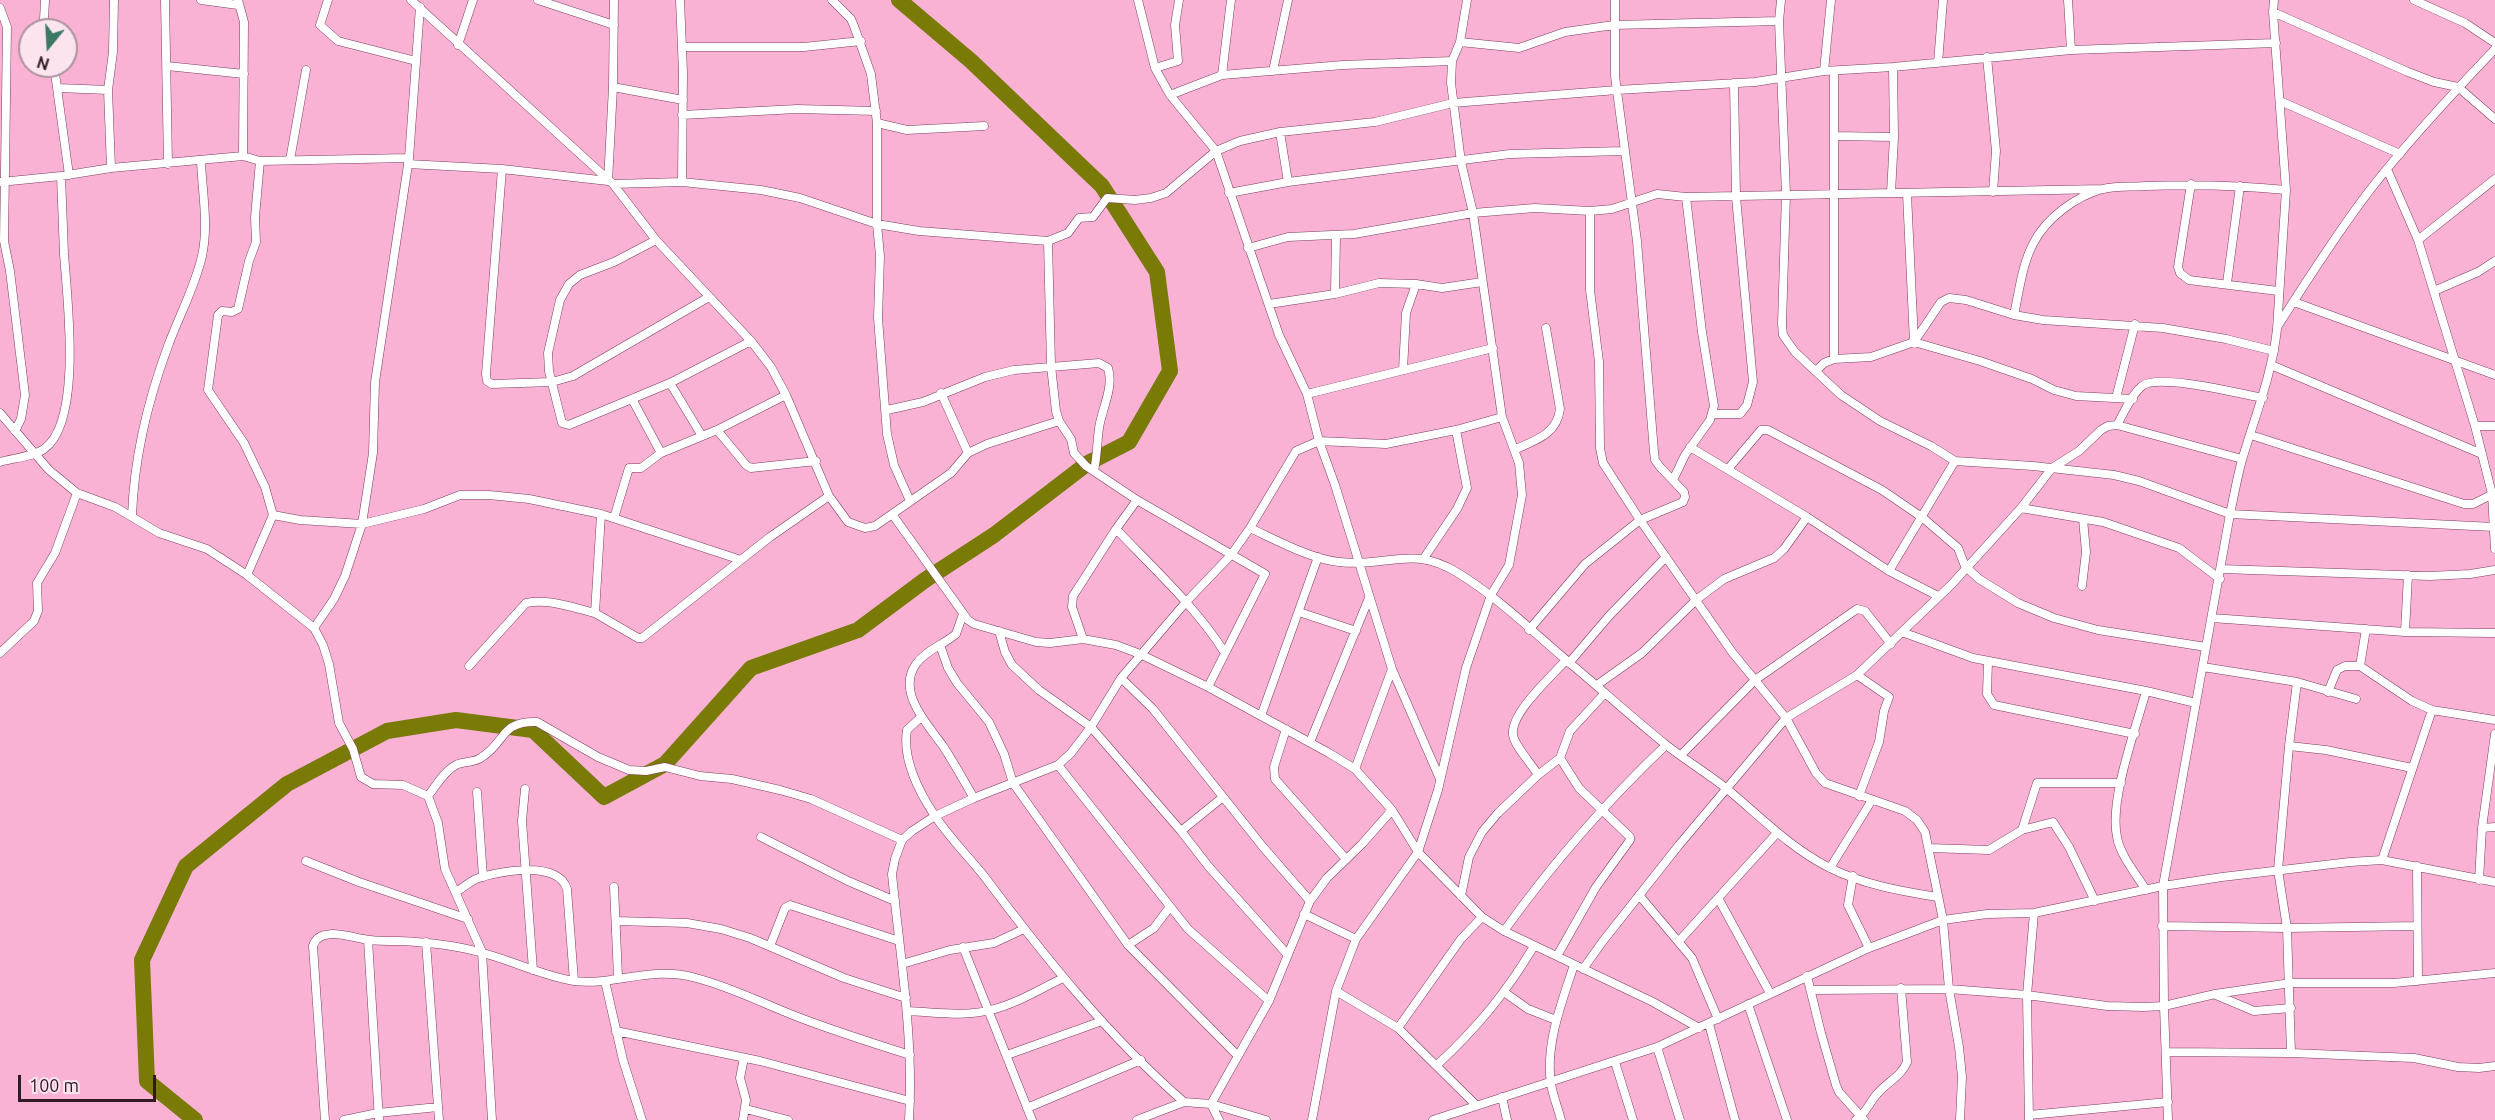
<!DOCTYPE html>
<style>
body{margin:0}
#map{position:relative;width:2495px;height:1120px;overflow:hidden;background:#fab2d4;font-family:Ubuntu,sans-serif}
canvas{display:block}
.north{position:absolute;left:18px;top:18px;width:60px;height:60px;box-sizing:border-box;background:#fbe4ee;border:2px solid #ab929e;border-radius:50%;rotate:198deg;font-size:16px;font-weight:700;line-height:24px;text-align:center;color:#331825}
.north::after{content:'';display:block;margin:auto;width:21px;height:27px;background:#3b7864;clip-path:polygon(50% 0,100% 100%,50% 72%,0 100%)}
.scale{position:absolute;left:18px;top:1075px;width:138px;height:27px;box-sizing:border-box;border:3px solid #331825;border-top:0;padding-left:8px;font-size:18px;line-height:21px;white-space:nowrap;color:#331825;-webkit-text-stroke:4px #fbe4ee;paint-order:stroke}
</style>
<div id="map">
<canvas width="2495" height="1120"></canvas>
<div class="north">N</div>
<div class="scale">100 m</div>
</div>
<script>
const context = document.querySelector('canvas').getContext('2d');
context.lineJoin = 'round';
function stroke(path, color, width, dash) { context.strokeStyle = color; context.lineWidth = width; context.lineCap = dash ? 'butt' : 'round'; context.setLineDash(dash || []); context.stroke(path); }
stroke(new Path2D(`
 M 195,1120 L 147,1081 L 142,960 L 186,866 L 287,784 L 387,731 L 456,720 L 533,730 L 604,797 L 665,764 L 751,668 L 858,630 L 925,580 L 994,535 L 1088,463 L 1129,442 L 1170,371 L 1157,272 L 1102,186 L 971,61 L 899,0`), '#7a7a06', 16);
const minor = new Path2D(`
 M 45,0 L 44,20 L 51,30
 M 165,0 L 168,164
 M 201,0 L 238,5
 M 238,0 L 244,22 L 243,156
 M 328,0 L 320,25 L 338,41 L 416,61
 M 411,0 L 613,184 L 656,240 L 751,341 L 771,367 L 786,395 L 829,496 L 848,522 L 865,528 L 875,526 L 951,473 L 968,453 L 987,444 L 1059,421
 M 538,0 L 614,25
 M 680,0 L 683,72 L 682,182
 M 832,0 L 851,19 L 854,26 L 871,74 L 877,123 L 877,224 L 880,256 L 878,318 L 887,434 L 894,465 L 910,501
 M 1138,0 L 1155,68 L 1170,95 L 1216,151 L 1279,335 L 1307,394 L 1319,441 L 1335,485 L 1392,669 L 1440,779
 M 1781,0 L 1779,21 L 1786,194 L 1782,324 L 1783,335 L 1795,352 L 1841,395 L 1880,421 L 1931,446 L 1955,461 L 2033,466 L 2114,475 L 2139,481 L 2230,514 L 2494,527
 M 2068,0 L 2071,50
 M 2414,0 L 2465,23 L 2495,43
 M 0,8 L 7,27 L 4,241 L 10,271 L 25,395 L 21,419 L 15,431
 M 2273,12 L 2408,72 L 2434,82 L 2458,87 L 2495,119
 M 1460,42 L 1519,48 L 1565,32 L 1614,25 L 1779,21
 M 458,45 L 473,0
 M 683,47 L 804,47 L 861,41
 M 1987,57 L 1996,151 L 1993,192
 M 1938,63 L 1943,0
 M 54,66 L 69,175
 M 167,66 L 244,74
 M 1155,68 L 1178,61 L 1175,25 L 1179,0
 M 1273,71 L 1288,0
 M 1824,71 L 1831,0
 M 1222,75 L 1231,0
 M 613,87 L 683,100
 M 58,88 L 108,90
 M 1170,95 L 1222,75 L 1343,65 L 1452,61
 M 2280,101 L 2400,154
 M 682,115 L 797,109 L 876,111
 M 877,123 L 907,130 L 984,126
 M 1280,132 L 1288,182
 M 1834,136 L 1894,137
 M 290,160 L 306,70
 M 408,164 L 502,169 L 608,181 L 613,87 L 614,0
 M 111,168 L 108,90 L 113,52 L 114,0
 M 502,169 L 486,374 L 487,381 L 492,384 L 552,382 L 573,376 L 709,297
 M 2387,169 L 2418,240 L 2475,426 L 2492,494 L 2495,549
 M 0,182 L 61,176 L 111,168 L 243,156 L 260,161 L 409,158
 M 613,184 L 682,182 L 761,190 L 800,198 L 877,224 L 919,231 L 1048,241 L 1068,233 L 1079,218 L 1093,217 L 1107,198 L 1135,200 L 1151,198 L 1166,193 L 1216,151 L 1240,141 L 1280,132 L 1375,122 L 1453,103 L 1617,90 L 1755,82 L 1824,71 L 1893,67 L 2071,50 L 2276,43
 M 2191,184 L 2178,267 L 2180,273 L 2189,280 L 2278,291
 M 1229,193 L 1288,182 L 1510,154 L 1624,151
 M 1891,193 L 1894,137 L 1893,67
 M 1907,194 L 1914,342
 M 1590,211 L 1590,290 L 1599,362 L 1600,448 L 1603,463 L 1640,520 L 1732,652 L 1786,718 L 1816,773 L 1825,783 L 1905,811 L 1917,820 L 1925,832 L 1943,920 L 1949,989 L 1959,1047 L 1962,1077 L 1960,1120
 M 656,240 L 614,262 L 580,275 L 569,284 L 560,300 L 548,353 L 549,371 L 562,423 L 569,425 L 670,383 L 751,341
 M 2418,240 L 2495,179
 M 1048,241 L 1051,366 L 1056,411 L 1059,421 L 1071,439 L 1074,453 L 1086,466 L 1137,500 L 1265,574 L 1208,687
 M 1248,248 L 1288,237 L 1354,234 L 1473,213 L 1535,208 L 1590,211 L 1612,209 L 1657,194 L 1686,197 L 2104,189
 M 2227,283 L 2240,186
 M 2434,291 L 2478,272 L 2495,261
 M 1335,294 L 1336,235
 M 2294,302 L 2495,375
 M 1269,304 L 1335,294 L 1379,283 L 1416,284 L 1442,288 L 1482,282
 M 2014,315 C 2019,292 2022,265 2033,244 C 2046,218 2076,196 2103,189 C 2116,186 2132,187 2145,186 C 2195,184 2237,185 2286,190
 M 2277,327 C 2307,281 2336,234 2370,190 C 2408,141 2452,94 2495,49
 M 1914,342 L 1980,361 L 2032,379 L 2054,390 L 2076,396 L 2133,399
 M 1834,359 L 1871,357 L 1914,342 L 1941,302 L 1949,298 L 1966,300 L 2014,315 L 2043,320 L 2163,328 L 2226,339 L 2274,351
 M 2271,365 L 2482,454
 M 1403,370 L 1406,313 L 1416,284
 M 1817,370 L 1824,363 L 1834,359 L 1834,71
 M 670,383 L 702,436
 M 941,393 L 968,453
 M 1307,394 L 1493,348
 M 2116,398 L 2135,324
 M 632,399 L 661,453
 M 887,410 L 923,402 L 985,377 L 1014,370 L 1099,363 L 1108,368 C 1114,388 1102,408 1099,428 C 1097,443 1097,457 1094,471
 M 0,413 L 49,470 L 77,493 L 115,507 L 159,533 L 207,549 L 247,575 L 314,628 L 323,645 L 329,664 L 339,723 L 353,749 L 361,777 L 373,784 L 403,785 L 428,796 L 438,823 L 445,869 L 482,952 L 492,1120
 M 1713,414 L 1740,414 L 1747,405 L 1753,382 L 1736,197 L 1734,83
 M 2117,425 C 2124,413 2131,395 2142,386 C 2158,373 2241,394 2263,398
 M 2475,426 L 2495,426
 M 717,430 L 746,465 L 751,468 L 816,461
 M 2251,435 L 2464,504 L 2473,504 L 2493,494
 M 1690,447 L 1807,517 L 1889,571 L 1938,596
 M 1516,449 C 1536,440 1557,434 1560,409 L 1546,328
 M 0,462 C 13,458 33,457 44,449 C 83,422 67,297 64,254 C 63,228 62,202 61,176
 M 1728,469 L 1761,430 L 1768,430 L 1882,490 L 1923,518 L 1958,548 L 1965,566 L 1979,579 L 2018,603 L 2054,618 L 2098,630 L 2206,647
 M 1673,480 L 1685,455 L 1710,420 L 1714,406 L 1702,332 L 1686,197
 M 2021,508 L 2103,522 L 2179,548 L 2220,579
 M 601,514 L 595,613 L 638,638 L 642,638 L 770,537 L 829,496
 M 892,514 L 968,620 L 974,624 L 1036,642 L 1050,643 L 1083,639 L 1116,645 L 1140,654 L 1208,687 L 1329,753 L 1355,769 L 1392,810 L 1418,852 L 1482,917 L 1504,931 L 1653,1002 L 1699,1028
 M 273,515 L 300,520 L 362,524 L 424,509 L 460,495 L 489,495 L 529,499 L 601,514 L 741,560
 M 132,516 C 134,458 148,400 168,346 C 179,316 195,287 202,256 C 209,224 202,192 201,160
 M 614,518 L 629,468 L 641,468 L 661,453 L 717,430 L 786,395
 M 1250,528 C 1276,540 1311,559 1339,562 C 1387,568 1411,544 1458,573 C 1499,598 1534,633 1571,664 C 1602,690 1633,718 1665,744 C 1685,760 1707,773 1727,789 C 1760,816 1789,847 1828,867 C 1861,884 1900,891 1937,897
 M 1116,529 C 1154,569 1196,607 1225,653
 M 1424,558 L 1457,509 L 1467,488 L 1456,430
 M 2221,569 L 2430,576 L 2470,574 L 2495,570
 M 1889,571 L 1955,461
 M 247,575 L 273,515 L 265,487 L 244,443 L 208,390 L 218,315 L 222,311 L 232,312 L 238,309 L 249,261 L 256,242 L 255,217 L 260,161
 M 2082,586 L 2086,552 L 2083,519
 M 1299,612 L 1356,631
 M 963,614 L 956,634 C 943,645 926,650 916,664 C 896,692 928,725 943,746 C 954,763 964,781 974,798
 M 2212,618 L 2405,632 L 2495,633
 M 314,628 L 334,599 L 345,576 L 362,524 L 373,453 L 375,382 L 409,158 L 420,7
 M 1529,630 L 1585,564 L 1640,520 L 1683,502 L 1685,497 L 1684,492 L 1660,467 L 1655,460 L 1654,452 L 1637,241 L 1615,76 L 1615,0
 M 999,631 L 1005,652 L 1012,665 L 1039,690 L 1091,727 L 1181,831 L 1209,867 L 1287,954
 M 1902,632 L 1973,658 L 2146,691 L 2196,703
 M 2405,632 L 2408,575
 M 1083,639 L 1072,607 L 1073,596 L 1116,529 L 1137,500
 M 940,645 L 948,668 L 957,683 L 989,722 L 1004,754 L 1013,783 L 1128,945 L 1238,1056
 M 0,653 L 34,621 L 38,611 L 37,583 L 55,553 L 77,493
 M 1988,661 L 1987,694 L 1994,705 L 2135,734
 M 1569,663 L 1609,616 L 1666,557
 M 469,666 L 526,603 C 549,598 573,608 595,613
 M 2360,666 L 2366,629
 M 2203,667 L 2297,682 L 2289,746 L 2278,870 L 2287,928 L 2291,1053
 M 1857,675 L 1889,697 L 1884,711 L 1879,742 L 1859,796
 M 1121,678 L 1153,709 L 1263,847 L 1310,901
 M 2297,682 L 2356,699
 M 1597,685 L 1642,653 L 1696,600 L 1724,579 L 1774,558 L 1784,549 L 1807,517
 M 2328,692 L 2337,670 L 2345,666 L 2360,666 L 2412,701 L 2432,710
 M 1261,716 L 1318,557
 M 921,717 L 907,730 C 902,760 919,792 935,816 C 949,837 968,856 984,876 C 1044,956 1108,1036 1184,1102
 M 1286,729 L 1274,767 L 1275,779 L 1346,859
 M 1310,742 L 1369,598
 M 2289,746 L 2326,750 L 2412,768
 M 1681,755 L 1755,680 L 1857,609 L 1865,611 L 1891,644
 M 1058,765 L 1188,929 L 1269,1001
 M 1355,769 L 1392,669
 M 1538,775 C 1532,764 1515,747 1513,735 C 1510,713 1552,676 1566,660
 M 525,789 L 522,821 L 533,970
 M 477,792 L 483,877
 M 428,796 C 436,786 444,771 456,765 C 464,761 475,763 482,757 C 506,742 500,721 537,722 L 598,757 L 629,770 L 646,771 L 665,767 L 700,776 L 732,779 L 780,790 L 811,799 L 902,840
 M 2482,828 L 2495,827
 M 2022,830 L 2037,783 L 2121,783
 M 1181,831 L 1223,797
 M 761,837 L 848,881 L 895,901
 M 1929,848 L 1989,850 L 2022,830 L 2053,822 L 2069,847 L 2095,901
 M 2382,860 L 2432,710 L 2495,720
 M 306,861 L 359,882 L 468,919
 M 2417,866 L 2418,981
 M 1830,868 L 1872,800
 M 1853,876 L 1848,905 L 1869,948
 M 2479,880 L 2482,828 L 2495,734
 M 614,887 L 618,977
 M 2146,890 C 2136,874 2120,855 2117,837 C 2109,799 2136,729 2146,691
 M 456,892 C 463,888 469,882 476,879 C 498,871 558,860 567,889 L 574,981
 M 1639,895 L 1692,958 L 1718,1019
 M 1461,896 L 1469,857 L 1482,832 L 1498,813 L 1538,775 L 1560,758 L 1570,731 L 1605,693
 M 1718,898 L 1770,993
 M 1304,914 L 1356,939
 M 616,921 L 687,923 L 721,929 L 750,938 L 844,978 L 906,998
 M 2162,926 L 2287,928 L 2417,926
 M 1504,931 C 1552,864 1606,802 1666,745
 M 368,940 L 379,1120
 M 1679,941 L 1777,833
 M 426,942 L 439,1120
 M 1128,945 L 1154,928 L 1169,908
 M 770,946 L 785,908 L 790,905 L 899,941
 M 963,947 L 1032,1120
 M 1557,956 L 1596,887 L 1630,840 L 1630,837 L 1579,788 L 1560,758
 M 902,964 L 950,950 L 994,943 L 1024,929
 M 1583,969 L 1603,941 L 1679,845 L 1786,718 L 1857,675 L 1952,584 L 2021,508 L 2052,468 L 2079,451 L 2101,430 L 2108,426 L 2117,425 L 2242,459
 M 1807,976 L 1821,1033 L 1836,1085 L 1839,1092 L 1864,1120
 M 605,981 L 623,1060 L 642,1120
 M 1811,990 L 1949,989 L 2027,995 L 2107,1006 L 2144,1007 L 2164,1006 L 2215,994 L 2291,983 L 2394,983 L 2495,973
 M 1336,991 L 1398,1028 L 1476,1105
 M 1504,992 L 1528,1009 L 1556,1020
 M 2216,995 L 2254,1011 L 2291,1008
 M 1748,1004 L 1787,1120
 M 907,1011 C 934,1012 965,1017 991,1010 C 1016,1004 1040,989 1063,978
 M 1709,1024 L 1735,1120
 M 1398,1028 L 1461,939 L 1482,917
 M 616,1031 L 760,1061 L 910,1101
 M 1657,1047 L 1680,1120
 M 2166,1052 L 2291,1053 L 2414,1058 L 2458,1067 L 2479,1068 L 2495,1066
 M 1007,1055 L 1102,1021
 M 1615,1062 L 1633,1120
 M 1437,1065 C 1477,1028 1506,993 1534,946
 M 1502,1097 L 1507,1120
 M 1027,1108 L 1141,1060
 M 746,1109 L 788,1120
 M 2029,1115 L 2168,1102
 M 325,1120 L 313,946 C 319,924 355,939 370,940 C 379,941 389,941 398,941 C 426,942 455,945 483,953 C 513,961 543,976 574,981 C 615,986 652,965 696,978 C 731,987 764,1004 798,1017 C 834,1031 872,1043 910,1055
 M 344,1120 L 378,1113 L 438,1107
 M 743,1120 L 746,1100 L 740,1078 L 744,1058
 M 909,1120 C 914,1038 900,956 892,874 L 895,859 L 902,840 L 912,831 L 935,816 L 974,798 L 1058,765 L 1071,753 L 1091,727 L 1121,678 L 1186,602 L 1231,555 L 1250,528 L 1296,451 L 1319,441 L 1386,444 L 1456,430 L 1502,417
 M 1137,1120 L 1184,1102 L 1211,1104 L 1266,1120
 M 1219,1120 L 1211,1104 L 1269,1001 L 1310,901 L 1327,878 L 1362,844 L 1392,810
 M 1312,1120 L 1336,991 L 1356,939 L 1418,852 L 1438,790 L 1466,668 L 1491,595 L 1509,565 L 1522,495 L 1519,463 L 1502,417 L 1473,213 L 1461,162 L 1451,83 L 1452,61 L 1460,42 L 1467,0
 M 1433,1120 L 1657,1047 L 1869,948 L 1943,920 L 1987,914 L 2034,913 L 2163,886 L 2222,877 L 2350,862 L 2382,860 L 2495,882
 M 1561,1120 C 1558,1108 1553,1096 1551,1084 C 1545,1044 1562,1002 1574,965
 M 1856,1120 C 1867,1112 1869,1103 1877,1094 C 1887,1082 1901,1077 1907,1062 L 1901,988
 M 2029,1120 L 2027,995 L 2034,913
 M 2168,1120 L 2164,1006 L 2163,886 L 2230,514 C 2234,496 2237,478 2242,460 C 2255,416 2272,375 2277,329 L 2286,190 L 2273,12 L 2274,0`);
stroke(minor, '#7b3d5d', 9);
stroke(minor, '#fff', 8);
</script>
